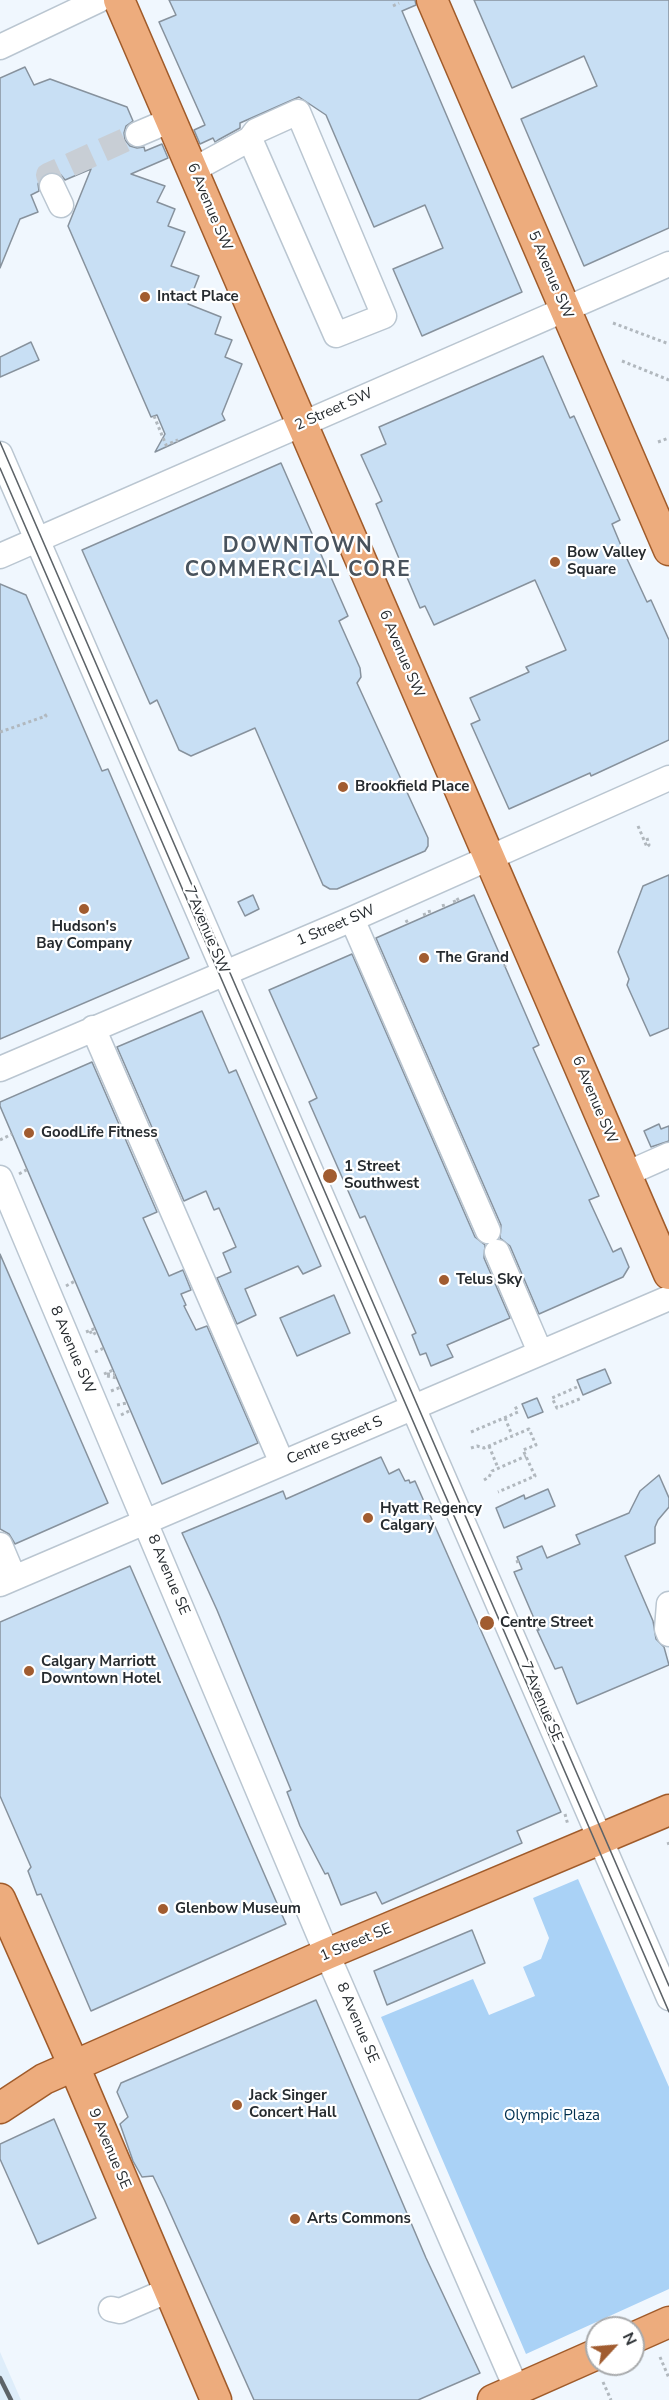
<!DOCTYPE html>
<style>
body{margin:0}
#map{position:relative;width:669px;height:2400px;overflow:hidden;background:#f0f7fe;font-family:"Nunito Sans",sans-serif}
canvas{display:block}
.north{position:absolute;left:585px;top:2316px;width:60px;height:60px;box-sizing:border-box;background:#fff;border:2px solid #a8aaac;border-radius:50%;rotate:64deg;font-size:16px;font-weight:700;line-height:24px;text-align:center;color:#262b2f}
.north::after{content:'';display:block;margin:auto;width:21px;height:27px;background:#a15c30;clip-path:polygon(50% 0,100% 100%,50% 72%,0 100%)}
</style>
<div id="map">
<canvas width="669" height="2400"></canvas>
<div class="north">N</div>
</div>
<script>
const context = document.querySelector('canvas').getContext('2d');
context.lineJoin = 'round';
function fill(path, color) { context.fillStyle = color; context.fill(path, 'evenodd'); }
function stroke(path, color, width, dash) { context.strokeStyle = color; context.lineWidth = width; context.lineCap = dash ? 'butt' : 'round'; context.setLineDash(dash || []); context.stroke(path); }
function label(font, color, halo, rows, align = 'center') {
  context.font = font + ' "Nunito Sans",sans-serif'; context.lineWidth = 4.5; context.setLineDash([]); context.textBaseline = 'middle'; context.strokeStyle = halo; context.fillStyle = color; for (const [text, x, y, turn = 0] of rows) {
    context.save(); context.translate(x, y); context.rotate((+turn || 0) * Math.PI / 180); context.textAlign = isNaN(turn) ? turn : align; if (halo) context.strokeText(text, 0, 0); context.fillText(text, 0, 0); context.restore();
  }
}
fill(new Path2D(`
 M 0,2352 L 21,2400 L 0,2400 Z`), '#deedfa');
fill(new Path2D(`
 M 578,1879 L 669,2087 L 669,2289 L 526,2354 L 381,2017 L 473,1979 L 489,2015 L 535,1996 L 523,1967 L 541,1959 L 549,1938 L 533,1898 Z`), '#aad2f6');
const building = new Path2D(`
 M 169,0 L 415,0 L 416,5 L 402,11 L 522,292 L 422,336 L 393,269 L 443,248 L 425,205 L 374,227 L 326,115 L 299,97 L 240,123 L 240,128 L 218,140 L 215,142 L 213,138 L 200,144 L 194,130 L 205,125 L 159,22 L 176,15 Z
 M 474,0 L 669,0 L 669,228 L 584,266 L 521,119 L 597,86 L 584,56 L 512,88 Z
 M 25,67 L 34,85 L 50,79 L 127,107 L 133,121 L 126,126 L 124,133 L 125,140 L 130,146 L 137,148 L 144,147 L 145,151 L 162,144 L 168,158 L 131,174 L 165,186 L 157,202 L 175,209 L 168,226 L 185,232 L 171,266 L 199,276 L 188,304 L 221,317 L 215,334 L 232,340 L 225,357 L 242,364 L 222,414 L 225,420 L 155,452 L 165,434 L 157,415 L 151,417 L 68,226 L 91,169 L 65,180 L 61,175 L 54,172 L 46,173 L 41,177 L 38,184 L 39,191 L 31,195 L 38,212 L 20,219 L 0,268 L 0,78 Z
 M 31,342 L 39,360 L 0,377 L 0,357 Z
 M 543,356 L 570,418 L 574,416 L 620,520 L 612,524 L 622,548 L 647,602 L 651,600 L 669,640 L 669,740 L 591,776 L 590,773 L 509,809 L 471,724 L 480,720 L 470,698 L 529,672 L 526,667 L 566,650 L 535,580 L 434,625 L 425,606 L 420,608 L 376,504 L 382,501 L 361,455 L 386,444 L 379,427 Z
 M 281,463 L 348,616 L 339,621 L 360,668 L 361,677 L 357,683 L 428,838 L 428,846 L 425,851 L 337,889 L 330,889 L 323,885 L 255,728 L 191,756 L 179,750 L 157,700 L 150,704 L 82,550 Z
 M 0,584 L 26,595 L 102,771 L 108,769 L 189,958 L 0,1039 Z
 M 669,875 L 669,1028 L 650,1036 L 627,985 L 629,979 L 618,952 L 643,886 Z
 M 253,895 L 259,909 L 245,916 L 238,902 Z
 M 474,895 L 539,1045 L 533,1048 L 599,1196 L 589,1200 L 613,1252 L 621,1248 L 629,1267 L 623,1277 L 539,1314 L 510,1246 L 500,1238 L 501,1225 L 376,938 Z
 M 352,954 L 475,1237 L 485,1245 L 484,1258 L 510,1318 L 447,1345 L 453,1357 L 431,1366 L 426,1353 L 420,1355 L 412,1335 L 416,1333 L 365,1216 L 360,1218 L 309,1102 L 317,1098 L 269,990 Z
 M 202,1011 L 229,1073 L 236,1070 L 321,1266 L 303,1274 L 298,1266 L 245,1289 L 256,1315 L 237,1324 L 217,1278 L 231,1272 L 223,1253 L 236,1247 L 219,1208 L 214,1210 L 206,1191 L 184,1201 L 117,1047 Z
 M 92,1062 L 157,1212 L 143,1218 L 169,1276 L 183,1270 L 191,1290 L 181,1294 L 186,1305 L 184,1306 L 196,1330 L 207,1326 L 258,1443 L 162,1484 L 0,1106 L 0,1102 Z
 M 659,1124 L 661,1129 L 669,1126 L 669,1141 L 651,1147 L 644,1131 Z
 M 0,1254 L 108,1503 L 15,1544 L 9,1534 L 0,1529 Z
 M 334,1295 L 350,1333 L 297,1356 L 280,1318 Z
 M 605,1369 L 611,1383 L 583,1395 L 577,1380 Z
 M 537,1398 L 543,1412 L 528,1418 L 522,1404 Z
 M 381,1457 L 389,1474 L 399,1469 L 405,1481 L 409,1480 L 410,1483 L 415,1481 L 561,1812 L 517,1831 L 522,1843 L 382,1904 L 376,1892 L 341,1905 L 328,1873 L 325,1874 L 300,1826 L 287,1792 L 291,1790 L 217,1610 L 182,1533 L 283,1491 L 286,1499 Z
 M 659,1475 L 669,1498 L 669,1507 L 658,1520 L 655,1527 L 655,1543 L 625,1556 L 653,1621 L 656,1639 L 664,1647 L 669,1665 L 577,1704 L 562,1667 L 555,1669 L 537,1630 L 539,1630 L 514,1572 L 522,1569 L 517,1557 L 542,1546 L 547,1558 L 580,1544 L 576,1535 L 629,1513 L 640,1491 Z
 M 548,1489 L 555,1506 L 504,1528 L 496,1508 L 524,1495 L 525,1499 Z
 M 130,1566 L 286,1924 L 91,2011 L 41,1894 L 37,1895 L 28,1871 L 31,1867 L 0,1796 L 0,1622 Z
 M 472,1930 L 485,1963 L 387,2005 L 374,1971 Z
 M 316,2000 L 426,2258 L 480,2373 L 418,2400 L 254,2400 L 164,2199 L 153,2176 L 142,2177 L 133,2161 L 120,2124 L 128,2117 L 117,2092 L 121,2083 Z
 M 54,2119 L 96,2218 L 38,2244 L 0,2159 L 0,2144 Z`);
fill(building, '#c8dff4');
stroke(building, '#87929d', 1.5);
stroke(new Path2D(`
 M 52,186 L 48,175 L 138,134`), '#c8ced5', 24, [24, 12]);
const minor = new Path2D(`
 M 0,47 L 99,0
 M 138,134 L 171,120
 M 193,170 L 250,139 L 256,131 L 298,112 L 384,316 L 336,335 L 250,139
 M 52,186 L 61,205
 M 0,454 L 669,1998
 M 0,556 L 669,264
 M 352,919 L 488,1231
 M 93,1028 L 282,1463
 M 0,1069 L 352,919 L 669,778
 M 626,1174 L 669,1155
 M 0,1178 L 327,1954 L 517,2390
 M 497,1252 L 540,1352
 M 0,1545 L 14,1578
 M 0,1584 L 669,1298
 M 669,1604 L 667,1629 L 669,1634
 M 111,2309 L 120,2311 L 169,2290`);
const major = new Path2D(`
 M 119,0 L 669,1274
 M 432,0 L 669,550
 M 0,1899 L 74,2066 L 216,2400
 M 0,2108 L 44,2079 L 327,1954 L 669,1810
 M 633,2338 L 669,2322
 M 493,2400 L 597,2354`);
stroke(minor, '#bac6d1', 27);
stroke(major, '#a05b2a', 33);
stroke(new Path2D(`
 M 393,6 L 399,3
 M 613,323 L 669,344
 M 622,361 L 669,380
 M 154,416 L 166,445 L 178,440
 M 658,442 L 669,438
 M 0,732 L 46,716 L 44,713
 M 638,826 L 647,847 L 649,845 L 647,838
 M 457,898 L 459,902
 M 454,900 L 455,903
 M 443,904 L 444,908
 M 429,910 L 430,914
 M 424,913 L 425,916
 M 406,920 L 408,924
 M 502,961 L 505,963 L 505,967
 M 0,1140 L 12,1134
 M 19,1174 L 28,1169
 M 66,1286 L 75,1281
 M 90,1331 L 92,1335 L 97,1332
 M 86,1332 L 96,1328
 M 95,1352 L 104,1348
 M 104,1374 L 113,1370
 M 107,1374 L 115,1374
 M 107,1376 L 117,1378
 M 577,1387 L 552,1398 L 557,1408 L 582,1398
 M 111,1391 L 121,1387
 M 117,1405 L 127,1403
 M 121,1415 L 131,1410
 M 505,1418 L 512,1435
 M 471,1432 L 518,1412 L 515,1406
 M 489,1446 L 498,1468
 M 471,1448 L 477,1446 L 484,1448 L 529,1429 L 536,1445 L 523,1450 L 535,1476 L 498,1492
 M 484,1480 L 489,1477 L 492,1471 L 526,1456
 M 516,1562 L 519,1561
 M 565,1814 L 568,1825
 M 668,1842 L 669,1845
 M 660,2357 L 669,2378
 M 603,2382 L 611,2400`), '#b1b8be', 3, [3, 3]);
stroke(minor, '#fff', 24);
stroke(major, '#edac7d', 30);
stroke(new Path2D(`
 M 0,442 L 669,1986
 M 0,468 L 669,2012`), '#5d6368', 1.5);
stroke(new Path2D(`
 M 0,2378 L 11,2400`), '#5d6368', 4.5);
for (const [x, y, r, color] of [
 [145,297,6,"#a15c30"],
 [555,562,6,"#a15c30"],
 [343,787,6,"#a15c30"],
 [84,909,6,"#a15c30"],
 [424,958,6,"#a15c30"],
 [29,1133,6,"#a15c30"],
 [330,1176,8,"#a15c30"],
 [444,1280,6,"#a15c30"],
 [368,1518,6,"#a15c30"],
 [487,1623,8,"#a15c30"],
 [29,1671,6,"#a15c30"],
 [163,1909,6,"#a15c30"],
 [237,2105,6,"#a15c30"],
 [295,2219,6,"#a15c30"]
]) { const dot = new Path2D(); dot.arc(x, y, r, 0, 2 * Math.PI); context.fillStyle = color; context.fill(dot); stroke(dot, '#fff', 2); }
label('15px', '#262b2f', '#fff', [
 ["6 Avenue SW",209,207,67],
 ["5 Avenue SW",550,275,67],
 ["2 Street SW",334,410,-24],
 ["6 Avenue SW",401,654,67],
 ["1 Street SW",336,926,-23],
 ["7 Avenue SW",206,930,67],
 ["6 Avenue SW",594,1100,67],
 ["8 Avenue SW",72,1350,67],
 ["Centre Street S",335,1441,-23],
 ["8 Avenue SE",168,1575,67],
 ["7 Avenue SE",541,1702,67],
 ["1 Street SE",356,1943,-23],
 ["8 Avenue SE",357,2023,67],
 ["9 Avenue SE",109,2149,67]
]);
label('bold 15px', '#262b2f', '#fff', [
 ["Intact Place",157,297],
 ["Bow Valley",567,553],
 ["Square",567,570],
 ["Brookfield Place",355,787],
 ["Hudson's",84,927,"center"],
 ["Bay Company",84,944,"center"],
 ["The Grand",436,958],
 ["GoodLife Fitness",41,1133],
 ["1 Street",344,1167],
 ["Southwest",344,1184],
 ["Telus Sky",456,1280],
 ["Hyatt Regency",380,1509],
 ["Calgary",380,1526],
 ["Centre Street",500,1623],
 ["Calgary Marriott",41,1662],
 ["Downtown Hotel",41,1679],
 ["Glenbow Museum",175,1909],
 ["Jack Singer",249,2096],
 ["Concert Hall",249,2113],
 ["Arts Commons",307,2219]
], 'left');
label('15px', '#023151', '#fff', [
 ["Olympic Plaza",552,2116]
]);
context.letterSpacing = '1.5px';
label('bold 21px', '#49535d', '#fff', [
 ["DOWNTOWN",298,547],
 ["COMMERCIAL CORE",298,571]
]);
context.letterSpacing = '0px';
</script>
